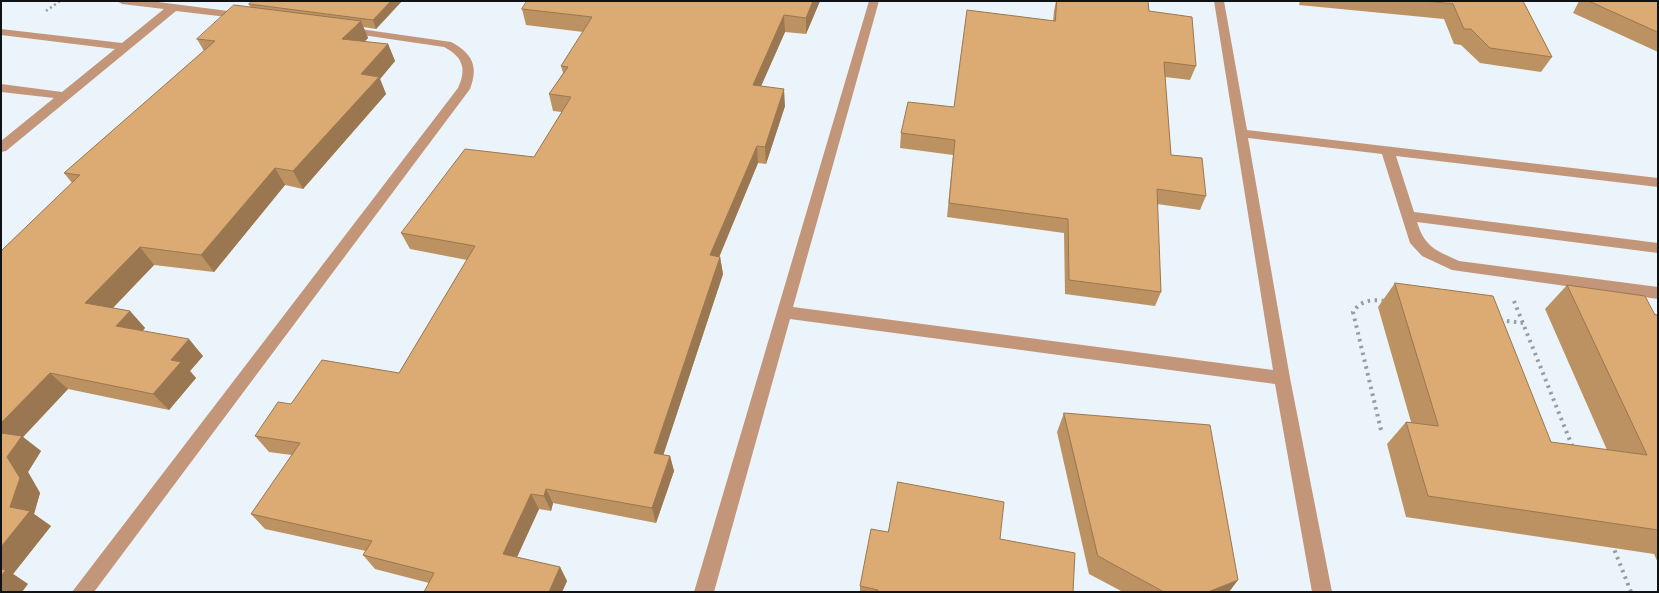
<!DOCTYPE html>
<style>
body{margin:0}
#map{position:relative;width:1659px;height:593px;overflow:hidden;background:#ebf4fa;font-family:"Work Sans",sans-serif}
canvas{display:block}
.frame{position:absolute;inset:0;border:2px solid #101315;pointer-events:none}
</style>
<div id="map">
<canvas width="1659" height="593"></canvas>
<div class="frame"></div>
</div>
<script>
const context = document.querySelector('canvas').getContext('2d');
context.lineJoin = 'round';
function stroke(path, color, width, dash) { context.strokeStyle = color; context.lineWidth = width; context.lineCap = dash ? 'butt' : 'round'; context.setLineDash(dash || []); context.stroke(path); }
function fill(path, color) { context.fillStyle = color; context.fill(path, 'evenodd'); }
stroke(new Path2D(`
 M 46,11 L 60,1`), '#979da2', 2.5, [2, 3]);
stroke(new Path2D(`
 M 1514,301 L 1573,448
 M 1500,320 L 1523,323
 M 1381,430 L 1353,312 C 1361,300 1372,299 1385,301
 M 1612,544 L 1631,592`), '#979da2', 4, [2.5, 4.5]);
fill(new Path2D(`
 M 117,1 L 150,1 L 244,13 L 249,16 L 244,19 L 176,11 L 6,151 L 1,152 L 1,141 L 54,98 L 1,92 L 1,84 L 62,92 L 115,49 L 1,35 L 1,29 L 122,43 L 164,9 L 122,4 Z
 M 869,1 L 879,1 L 793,307 L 1273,370 L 1214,1 L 1224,1 L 1247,130 L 1658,178 L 1658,187 L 1396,156 L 1414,212 L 1658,243 L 1658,253 L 1417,222 C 1425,248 1436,250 1459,261 L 1658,287 L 1658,299 L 1452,270 L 1422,256 L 1410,243 L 1382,154 L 1248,138 L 1290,378 L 1332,592 L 1312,592 L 1275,384 L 790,319 L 714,592 L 694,592 Z
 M 346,27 L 451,42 C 472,53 479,66 470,89 L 94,592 L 72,592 L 458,88 C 467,69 463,57 444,47 L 342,32 L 342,28 Z`), '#c39579');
fill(new Path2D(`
 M 402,1 L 376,29 L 363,27 L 368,38 L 364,42 L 388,44 L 395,61 L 380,79 L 386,94 L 303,189 L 285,185 L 214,272 L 154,265 L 113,308 L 130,311 L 145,328 L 142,331 L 203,356 L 190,371 L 196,378 L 169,410 L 68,389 L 23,437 L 41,451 L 28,472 L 40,493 L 34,514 L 51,526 L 13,574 L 28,584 L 1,592 L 1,251 L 72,183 L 64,173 L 204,51 L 197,39 L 250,7 L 249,4 Z
 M 820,1 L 806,34 L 785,32 L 761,86 L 785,106 L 766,164 L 758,163 L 719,257 L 720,257 L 723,274 L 663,455 L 670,456 L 674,471 L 656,523 L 553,503 L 551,511 L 539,509 L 517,557 L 560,567 L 567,581 L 562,592 L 424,592 L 429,583 L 375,569 L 363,555 L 366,551 L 265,529 L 251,514 L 292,455 L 269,452 L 255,436 L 291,404 L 399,373 L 467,260 L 410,249 L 401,233 L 534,157 L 562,112 L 553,111 L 549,94 L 563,73 L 561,66 L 583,32 L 526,25 L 522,9 Z
 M 1056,1 L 1148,1 L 1149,11 L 1196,66 L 1190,80 L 1165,77 L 1171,155 L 1206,196 L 1200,210 L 1157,204 L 1161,292 L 1155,306 L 1065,294 L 1064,233 L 947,217 L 953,155 L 900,148 L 901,133 L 954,107 L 1053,21 L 1054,11 Z
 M 1300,1 L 1523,1 L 1552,57 L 1541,72 L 1480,63 L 1461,45 L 1454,44 L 1444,19 L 1299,5 Z
 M 1579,1 L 1658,1 L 1658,52 L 1573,13 Z
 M 1395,283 L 1551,442 L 1607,450 L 1545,309 L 1567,285 L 1658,315 L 1658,563 L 1654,554 L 1406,517 L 1387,444 L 1406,422 L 1411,422 L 1378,307 Z
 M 1064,413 L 1229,592 L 1123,592 L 1089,574 L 1057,432 Z
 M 888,532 L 1000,539 L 1073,592 L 860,592 L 860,586 Z`), '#bd9263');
fill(new Path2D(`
 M 391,1 L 402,1 L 376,29 L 373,20 Z
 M 813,1 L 820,1 L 806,34 L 806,18 Z
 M 784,15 L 785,32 L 754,102 L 753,85 Z
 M 361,21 L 368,38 L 350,56 L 342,39 Z
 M 388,44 L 395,61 L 380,79 L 386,94 L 303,189 L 293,171 L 361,74 Z
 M 784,89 L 785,106 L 766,164 L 765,147 Z
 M 757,146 L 758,163 L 713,272 L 710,255 Z
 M 275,168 L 285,185 L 214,272 L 201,255 Z
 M 140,247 L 154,265 L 101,320 L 85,303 Z
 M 720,257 L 723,274 L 659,468 L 654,453 Z
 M 130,311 L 145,328 L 131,343 L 116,326 Z
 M 189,339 L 203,356 L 190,371 L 196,378 L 169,410 L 153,394 L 171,360 Z
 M 50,373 L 68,389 L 23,437 L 41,451 L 28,472 L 40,493 L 34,514 L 51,526 L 13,574 L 28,584 L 22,592 L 1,592 L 1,547 L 10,507 L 7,457 L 1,438 L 1,423 Z
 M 670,456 L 674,471 L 656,523 L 652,508 Z
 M 546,489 L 553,503 L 551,511 L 544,496 Z
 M 531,494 L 539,509 L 512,568 L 503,554 Z
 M 560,567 L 567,581 L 562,592 L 549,592 Z
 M 1238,580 L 1229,592 L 1208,592 Z`), '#9a7750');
const building = new Path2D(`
 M 252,1 L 391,1 L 373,20 L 249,4 Z
 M 527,1 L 813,1 L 806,18 L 784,15 L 753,85 L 784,89 L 765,147 L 757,146 L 710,255 L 720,257 L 654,453 L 670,456 L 652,508 L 546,489 L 544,496 L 531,494 L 503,554 L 560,567 L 549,592 L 424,592 L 434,573 L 363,555 L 372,541 L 251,514 L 300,443 L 255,436 L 278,402 L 291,404 L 322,360 L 399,373 L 475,246 L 401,233 L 465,149 L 534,157 L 571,97 L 549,94 L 568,67 L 561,66 L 592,17 L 522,9 Z
 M 1057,1 L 1148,1 L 1149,11 L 1192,17 L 1196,66 L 1164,62 L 1171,155 L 1202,158 L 1206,196 L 1157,189 L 1161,292 L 1069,280 L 1068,219 L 949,203 L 955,140 L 901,133 L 908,102 L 954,107 L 967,10 L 1055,21 Z
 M 1423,1 L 1523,1 L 1552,57 L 1490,48 L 1471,29 L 1464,29 L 1453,4 Z
 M 1589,1 L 1658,1 L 1658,32 Z
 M 234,5 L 361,21 L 342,39 L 388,44 L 361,74 L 379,77 L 293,171 L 275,168 L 201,255 L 140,247 L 85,303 L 130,311 L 116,326 L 189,339 L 171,360 L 181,362 L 153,394 L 50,373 L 1,423 L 1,251 L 80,175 L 64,173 L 215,41 L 197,39 Z
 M 1395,283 L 1493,296 L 1551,442 L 1647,455 L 1567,285 L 1645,296 L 1655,315 L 1658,315 L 1658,530 L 1428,496 L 1406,422 L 1438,426 Z
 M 1064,413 L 1210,425 L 1238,580 L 1208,592 L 1164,592 L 1098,556 Z
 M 1,433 L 22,436 L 7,457 L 20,478 L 10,507 L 30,511 L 1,547 Z
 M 898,482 L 1004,502 L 1000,539 L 1075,553 L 1073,592 L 878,592 L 878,590 L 860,586 L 871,529 L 888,532 Z
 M 1,569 L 6,570 L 1,576 Z`);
fill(building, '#dcaa73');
stroke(building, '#9a7750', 1);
</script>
